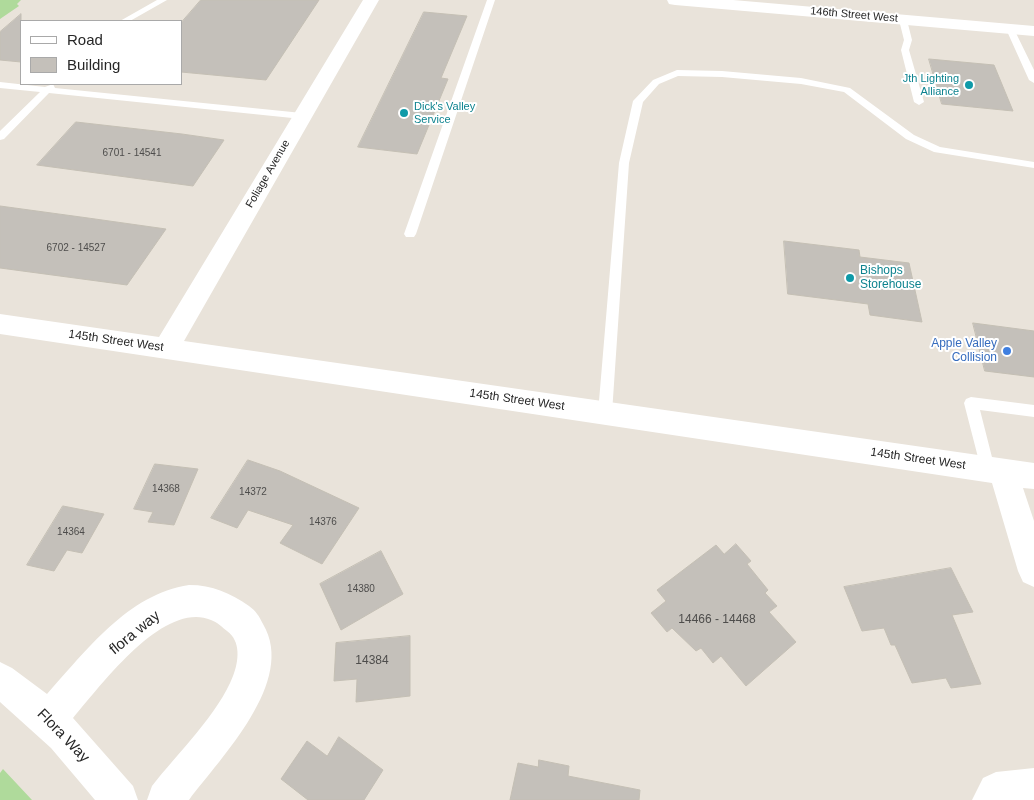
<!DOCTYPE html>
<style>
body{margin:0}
#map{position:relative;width:1034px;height:800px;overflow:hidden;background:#e9e3da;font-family:Arial,sans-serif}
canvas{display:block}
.legend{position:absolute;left:20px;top:20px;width:162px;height:65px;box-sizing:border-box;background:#fff;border:1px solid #a9a9a9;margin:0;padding:6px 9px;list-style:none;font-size:15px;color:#272727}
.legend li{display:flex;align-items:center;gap:10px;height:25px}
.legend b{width:25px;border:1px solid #a9a9a9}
</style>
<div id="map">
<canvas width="1034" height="800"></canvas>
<ul class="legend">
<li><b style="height:6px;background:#fff"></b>Road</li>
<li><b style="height:14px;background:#c4c0ba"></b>Building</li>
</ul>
</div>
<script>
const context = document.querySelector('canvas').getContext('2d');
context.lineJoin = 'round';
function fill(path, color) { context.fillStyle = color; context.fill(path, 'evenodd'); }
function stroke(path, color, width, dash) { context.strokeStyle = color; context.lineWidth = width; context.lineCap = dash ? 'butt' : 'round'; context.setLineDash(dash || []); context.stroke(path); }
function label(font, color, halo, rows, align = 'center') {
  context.font = font + ' Arial,sans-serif'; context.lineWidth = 4; context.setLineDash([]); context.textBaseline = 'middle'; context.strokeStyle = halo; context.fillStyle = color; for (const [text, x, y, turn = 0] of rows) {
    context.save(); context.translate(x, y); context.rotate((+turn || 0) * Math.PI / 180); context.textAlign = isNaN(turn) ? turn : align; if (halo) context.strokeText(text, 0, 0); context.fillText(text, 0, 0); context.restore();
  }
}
fill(new Path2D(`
 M 0,0 L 21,0 L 17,4 L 19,6 L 0,19 Z
 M 3,769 L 32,800 L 0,800 L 0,773 Z`), '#afda9b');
const building = new Path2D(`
 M 201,0 L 319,0 L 266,80 L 181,72 L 181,23 Z
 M 424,12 L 467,16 L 441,78 L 448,79 L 417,154 L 358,147 Z
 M 21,14 L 21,62 L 0,60 L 0,32 Z
 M 929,59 L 994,65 L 1013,111 L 942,104 Z
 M 76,122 L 182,134 L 224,140 L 193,186 L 37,165 Z
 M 0,206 L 88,218 L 166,229 L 127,285 L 0,268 Z
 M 784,241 L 859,250 L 860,257 L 909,263 L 922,322 L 870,315 L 868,304 L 788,294 Z
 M 973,323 L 1034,331 L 1034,377 L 985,371 Z
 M 248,460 L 280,471 L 359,508 L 322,564 L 280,543 L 293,525 L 248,510 L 237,528 L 211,518 Z
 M 155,464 L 198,469 L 174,525 L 148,522 L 153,512 L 134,509 Z
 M 63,506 L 104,514 L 82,553 L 67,550 L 54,571 L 27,565 Z
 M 736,544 L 751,561 L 747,564 L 768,590 L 765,593 L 777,606 L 769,612 L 796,642 L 746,686 L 721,656 L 713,663 L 701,648 L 696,651 L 672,628 L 667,632 L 651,613 L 666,601 L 657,590 L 716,545 L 724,554 Z
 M 381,551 L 403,594 L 341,630 L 320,584 Z
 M 951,568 L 973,612 L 952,615 L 981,684 L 951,688 L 946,678 L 912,683 L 895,645 L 891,645 L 884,628 L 862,631 L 844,587 Z
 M 410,636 L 410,696 L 356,702 L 357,679 L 334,681 L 336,643 Z
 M 339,737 L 383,770 L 364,800 L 308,800 L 281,779 L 307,741 L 327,756 Z
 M 539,760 L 569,766 L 568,776 L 640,790 L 639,800 L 510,800 L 518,763 L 538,767 Z`);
fill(building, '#c4c0ba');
stroke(building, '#c4bfb4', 1);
fill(new Path2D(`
 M 157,0 L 167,0 L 130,21 L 120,21 Z
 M 487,0 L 495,0 L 416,234 L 414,237 L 406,237 L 404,234 Z
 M 903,17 L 907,20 L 912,40 L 909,50 L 924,102 L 919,105 L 914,102 L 901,50 L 904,40 L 899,20 Z
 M 1007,27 L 1014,29 L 1034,70 L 1034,83 L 1029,80 L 1006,29 Z
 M 677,70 L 722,71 L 801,78 L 850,88 L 914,135 L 940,147 L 1034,162 L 1034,168 L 934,152 L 906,139 L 844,92 L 801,84 L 722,77 L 678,76 L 659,84 L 643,102 L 629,163 L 612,413 L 610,417 L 605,419 L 600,417 L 598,413 L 619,163 L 633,101 L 653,80 Z
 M 0,82 L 45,87 L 53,84 L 55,88 L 302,113 L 307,116 L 302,119 L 49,93 L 4,139 L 0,140 L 0,131 L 40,92 L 0,88 Z
 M 971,397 L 1034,405 L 1034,417 L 980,410 L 995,469 L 993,474 L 988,476 L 983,474 L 981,469 L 964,403 L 966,399 Z`), '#fff');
fill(new Path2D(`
 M 363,0 L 379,0 L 184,341 L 1034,463 L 1034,489 L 1023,488 L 1034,521 L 1034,587 L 1023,582 L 1018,571 L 992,483 L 0,334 L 0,314 L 159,337 Z
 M 667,0 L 733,0 L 1034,26 L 1034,36 L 675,5 L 669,4 Z
 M 189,585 C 213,585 230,593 249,606 C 256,611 259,616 263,624 C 297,681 221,757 189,800 L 147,800 L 152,786 C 177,754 219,713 233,676 C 239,661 241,641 227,631 C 222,627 217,622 211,620 C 163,600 100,687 73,718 L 133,786 L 138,800 L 95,800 L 51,748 L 0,702 L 0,662 L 12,668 L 47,694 C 86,651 128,594 189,585 Z
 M 1034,768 L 1034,800 L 972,800 L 983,778 L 996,772 Z`), '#fff');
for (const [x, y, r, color] of [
 [969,85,5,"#0f9aa8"],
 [404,113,5,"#0f9aa8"],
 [850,278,5,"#0f9aa8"],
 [1007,351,5,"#3f7fe0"]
]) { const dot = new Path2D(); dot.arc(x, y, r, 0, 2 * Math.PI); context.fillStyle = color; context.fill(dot); stroke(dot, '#fff', 2); }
label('10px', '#4e4d4c', null, [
 ["6701 - 14541",132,153],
 ["6702 - 14527",76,248],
 ["14368",166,489],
 ["14372",253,492],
 ["14376",323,522],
 ["14364",71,532],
 ["14380",361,589]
]);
label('11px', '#272727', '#fff', [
 ["146th Street West",854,15,5],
 ["Foliage Avenue",268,174,-60]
]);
label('11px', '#0d838f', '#fff', [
 ["Jth Lighting",959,79],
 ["Alliance",959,92],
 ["Dick's Valley",414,107,"left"],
 ["Service",414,120,"left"]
], 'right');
label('12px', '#0d838f', '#fff', [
 ["Bishops",860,271],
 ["Storehouse",860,285]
], 'left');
label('12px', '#272727', '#fff', [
 ["145th Street West",116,341,8],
 ["145th Street West",517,400,8],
 ["145th Street West",918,459,8]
]);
label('12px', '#366cbe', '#fff', [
 ["Apple Valley",997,344],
 ["Collision",997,358]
], 'right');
label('12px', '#4e4d4c', null, [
 ["14466 - 14468",717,620],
 ["14384",372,661]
]);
label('15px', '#272727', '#fff', [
 ["flora way",135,633,-39],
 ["Flora Way",63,736,46]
]);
</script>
